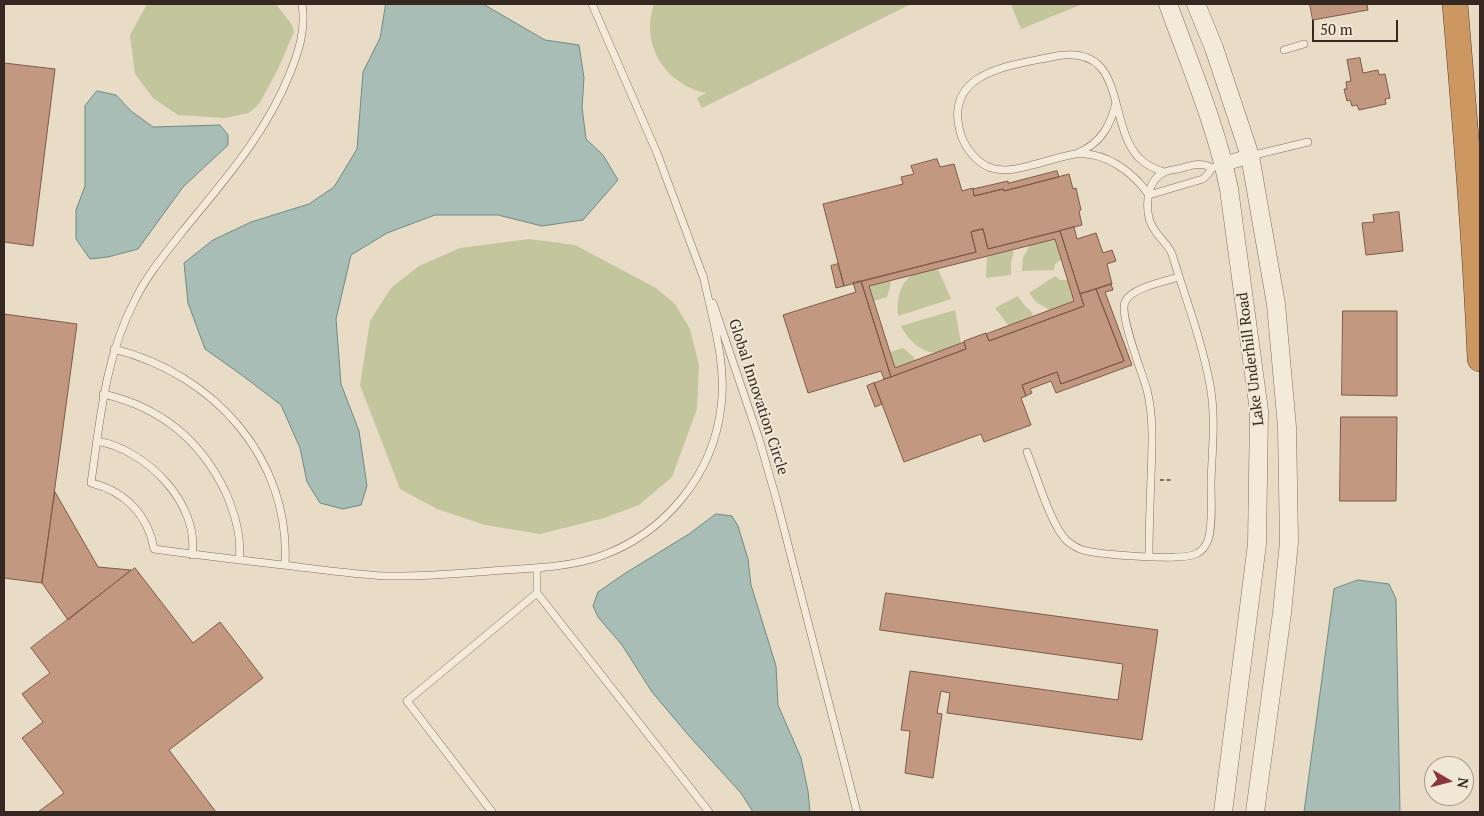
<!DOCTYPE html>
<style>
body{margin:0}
#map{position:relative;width:1484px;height:816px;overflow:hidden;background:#e8dcc7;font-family:"PT Serif",serif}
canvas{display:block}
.frame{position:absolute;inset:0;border:5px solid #342820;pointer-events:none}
.north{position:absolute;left:1424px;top:756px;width:50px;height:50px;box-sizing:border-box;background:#f1e7d5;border:1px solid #a59b8d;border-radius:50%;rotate:98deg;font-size:14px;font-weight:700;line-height:20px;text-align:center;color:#342820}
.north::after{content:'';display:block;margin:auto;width:18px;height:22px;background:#89363c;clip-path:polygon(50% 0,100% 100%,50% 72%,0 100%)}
.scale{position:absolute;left:1312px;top:20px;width:86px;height:22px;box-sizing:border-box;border:2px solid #342820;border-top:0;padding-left:6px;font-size:15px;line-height:18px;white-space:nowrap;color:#342820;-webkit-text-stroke:4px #f1e7d5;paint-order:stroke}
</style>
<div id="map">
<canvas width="1484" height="816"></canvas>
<div class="frame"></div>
<div class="north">N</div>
<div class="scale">50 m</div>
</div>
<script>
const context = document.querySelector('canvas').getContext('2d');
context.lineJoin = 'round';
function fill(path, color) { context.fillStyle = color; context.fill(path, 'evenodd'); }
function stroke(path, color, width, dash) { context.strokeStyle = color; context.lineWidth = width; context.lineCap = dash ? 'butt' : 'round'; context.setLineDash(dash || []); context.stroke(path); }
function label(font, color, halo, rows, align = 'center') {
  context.font = font + ' "PT Serif",serif'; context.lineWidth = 4; context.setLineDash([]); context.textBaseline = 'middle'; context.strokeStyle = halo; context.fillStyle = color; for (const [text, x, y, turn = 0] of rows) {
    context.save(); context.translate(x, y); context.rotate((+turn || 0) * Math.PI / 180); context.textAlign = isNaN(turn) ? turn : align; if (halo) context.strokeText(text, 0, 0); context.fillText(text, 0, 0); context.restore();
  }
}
fill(new Path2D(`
 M 147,4 L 276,4 L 292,25 L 294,32 L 278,69 L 259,104 L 249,113 L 225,118 L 178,115 L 153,98 L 135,74 L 130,35 Z
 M 654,4 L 911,4 L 702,108 L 697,98 L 706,93 C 665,84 640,45 654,4 Z
 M 1011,4 L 1079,4 L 1080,5 L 1021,29 Z
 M 529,239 L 575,245 L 656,288 L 675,304 L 690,329 L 699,365 L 697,409 L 672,477 L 639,505 L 604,518 L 540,534 L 485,525 L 437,509 L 400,489 L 360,385 L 370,321 L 391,288 L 419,266 L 460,248 Z
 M 1055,239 L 1061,260 L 1055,264 L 1054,270 L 1022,271 L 1023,258 L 1030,245 Z
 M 1010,250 L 1014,252 L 1011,262 L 1011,275 L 986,278 L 987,257 Z
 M 938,269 L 951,299 L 898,316 C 897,303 898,285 911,276 C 918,272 930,271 938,269 Z
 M 1055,276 L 1060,280 L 1068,280 L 1074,301 L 1050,310 L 1036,302 L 1029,293 Z
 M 890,281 L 891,284 L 887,297 L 874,301 L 869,286 Z
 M 1018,296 L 1025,306 L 1033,313 L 1030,318 L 1009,326 L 995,308 Z
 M 955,310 L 961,343 C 954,346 946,350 938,352 C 923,355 907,339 901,326 Z
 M 903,348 L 914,357 L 915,361 L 895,368 L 890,352 Z`), '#c3c59c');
const water = new Path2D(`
 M 386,4 L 483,4 L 545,40 L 579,45 L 584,78 L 582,107 L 586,139 L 603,155 L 618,180 L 583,220 L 542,226 L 498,215 L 435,215 L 387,233 L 351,255 L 336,319 L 341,384 L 359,431 L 367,486 L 361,505 L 343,509 L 320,503 L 307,482 L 300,448 L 281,405 L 243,376 L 205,349 L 188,303 L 184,263 L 213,240 L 251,222 L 309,204 L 334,187 L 357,149 L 363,72 L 380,38 Z
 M 97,91 L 116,95 L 131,111 L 153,127 L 220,125 L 228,135 L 228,145 L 183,187 L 138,249 L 108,257 L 90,259 L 76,239 L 76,210 L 85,186 L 85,106 Z
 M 716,514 L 732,516 L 738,526 L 748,559 L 751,585 L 776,666 L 778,705 L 801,758 L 808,791 L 810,812 L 753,812 L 741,793 L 690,737 L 652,692 L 622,645 L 598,617 L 593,606 L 598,592 L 624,574 L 689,534 Z
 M 1358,580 L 1389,584 L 1396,599 L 1400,812 L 1304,812 L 1334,589 Z`);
fill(water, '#a7bdb5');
stroke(water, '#6f8a81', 1);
const building = new Path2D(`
 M 1310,4 L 1367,4 L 1368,10 L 1313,20 Z
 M 1360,58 L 1363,73 L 1378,70 L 1379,75 L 1385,74 L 1390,98 L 1385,99 L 1386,104 L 1359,110 L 1357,105 L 1352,106 L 1350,100 L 1347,101 L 1344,89 L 1347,89 L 1346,82 L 1351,81 L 1347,60 Z
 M 4,63 L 55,69 L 33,246 L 4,242 Z
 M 937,159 L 940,167 L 954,164 L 962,191 L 973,188 L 974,196 L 1003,189 L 1004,191 L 1069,174 L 1073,189 L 1076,188 L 1081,210 L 1079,211 L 1082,225 L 988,249 L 983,229 L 971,232 L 976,252 L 844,286 L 823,204 L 903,184 L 901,177 L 914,174 L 911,166 Z
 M 1057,171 L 1059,177 L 1004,191 L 1003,189 L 974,196 L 973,189 L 1008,181 L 1008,183 Z
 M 1399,212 L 1403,251 L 1366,255 L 1362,223 L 1374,222 L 1373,215 Z
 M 1074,227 L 1077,239 L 1096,233 L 1103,253 L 1112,250 L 1116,261 L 1107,264 L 1112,284 L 1080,294 L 1060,231 Z
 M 983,229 L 988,249 L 1060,231 L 1084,306 L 989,341 L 986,334 L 1074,301 L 1055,239 L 869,286 L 895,368 L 964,342 L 966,349 L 891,377 L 861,281 L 976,252 L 971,232 Z
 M 838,264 L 844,286 L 836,288 L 831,266 Z
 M 861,281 L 891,377 L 884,379 L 881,371 L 808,393 L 783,315 L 856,292 L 853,283 Z
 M 1111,284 L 1113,290 L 1105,292 L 1132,365 L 1056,393 L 1051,381 L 1030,389 L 1032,393 L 1026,396 L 1022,385 L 1057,372 L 1061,384 L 1124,361 L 1096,289 Z
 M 1096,289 L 1124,361 L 1061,384 L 1057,372 L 1022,385 L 1026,396 L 1021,398 L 1031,425 L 984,442 L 981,434 L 904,462 L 874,383 L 966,349 L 964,341 L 986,333 L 989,341 L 1084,306 L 1080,294 Z
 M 1343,311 L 1397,311 L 1397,396 L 1342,395 Z
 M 4,314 L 77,324 L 42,583 L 4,578 Z
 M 874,383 L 882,404 L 875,407 L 867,386 Z
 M 1341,417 L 1397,417 L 1396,501 L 1340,501 Z
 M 55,492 L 98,567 L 131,570 L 68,620 L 42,583 Z
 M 135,568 L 193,643 L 220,622 L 263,678 L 169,750 L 216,812 L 38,812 L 64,793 L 22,738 L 43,722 L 22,694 L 50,673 L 31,648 Z
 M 886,593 L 1158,630 L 1142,740 L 947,713 L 950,693 L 941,691 L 937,713 L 942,714 L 933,778 L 905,773 L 910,731 L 901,730 L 910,671 L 1118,700 L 1123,664 L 880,630 Z`);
fill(building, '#c29881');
stroke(building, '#7e5947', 1);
const service = new Path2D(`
 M 302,4 C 306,29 299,51 290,73 C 266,134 223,182 182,232 C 165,254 147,275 135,300 C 105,357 100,420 91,483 C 125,491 148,515 154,549 C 197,555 240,560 283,565 C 317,569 351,574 385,576 C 425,577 465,573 504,570 C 536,568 570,567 601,556 C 665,533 713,475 721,407 C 727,363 712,318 703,275
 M 592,4 L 657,153 L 704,279
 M 1284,50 L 1304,44
 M 1078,153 C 1101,143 1111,125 1116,102
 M 1250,156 L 1308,142
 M 1149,195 C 1133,172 1105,151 1076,154 C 1061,156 1046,162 1032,165 C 1018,169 1005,172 991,168 C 977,163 966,149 961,135 C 942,73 1007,66 1051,57 C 1128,40 1106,121 1138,157 C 1145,164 1154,169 1164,172
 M 1149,195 L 1203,179 L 1208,174 L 1212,168
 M 713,303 L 759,439 L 776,498 L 857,812
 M 114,349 C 214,374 291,459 285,565
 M 103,394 C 161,407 201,440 226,493 C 235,514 242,538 239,560
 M 97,441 C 145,449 200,503 192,555
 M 1027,452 C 1036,474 1051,526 1067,541 C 1071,544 1075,547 1080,549 C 1097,555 1181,561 1196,554 C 1202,551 1206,546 1208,540 C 1213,525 1211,500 1211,483 C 1212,451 1216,417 1210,385 C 1202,341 1185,297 1172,254 C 1168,244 1159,238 1154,229 C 1144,214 1145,182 1163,173 C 1167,170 1173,170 1178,169 C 1190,166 1200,161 1212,168 L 1223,164
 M 1149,557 C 1149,530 1150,504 1151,477 C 1152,448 1154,418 1147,390 C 1142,372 1119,315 1125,302 C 1130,288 1166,281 1179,277
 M 537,568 L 537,593 L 709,812
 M 492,812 L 407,701 L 537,593`);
const minor = new Path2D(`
 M 1224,164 L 1250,156`);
const tertiary = new Path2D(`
 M 1168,4 C 1190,65 1216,125 1229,189 L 1259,411 L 1257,544 L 1223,812
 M 1196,4 L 1214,48 L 1250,156 L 1276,304 L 1287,427 L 1289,542 L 1282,613 L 1255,812`);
const motorway = new Path2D(`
 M 1455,4 C 1465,122 1475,240 1480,359`);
stroke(service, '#826f5e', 8);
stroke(minor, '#826f5e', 15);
stroke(tertiary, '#826f5e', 19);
stroke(motorway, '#503e32', 26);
stroke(new Path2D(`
 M 1160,480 L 1171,480`), '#826f5e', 2, [4, 2.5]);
stroke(service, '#f4ead9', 7);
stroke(minor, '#f4ead9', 14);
stroke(tertiary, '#f4ead9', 18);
stroke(motorway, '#cd9762', 25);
label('15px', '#342820', '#f1e7d5', [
 ["Lake Underhill Road",1251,359,-97],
 ["Global Innovation Circle",758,397,72]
]);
</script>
